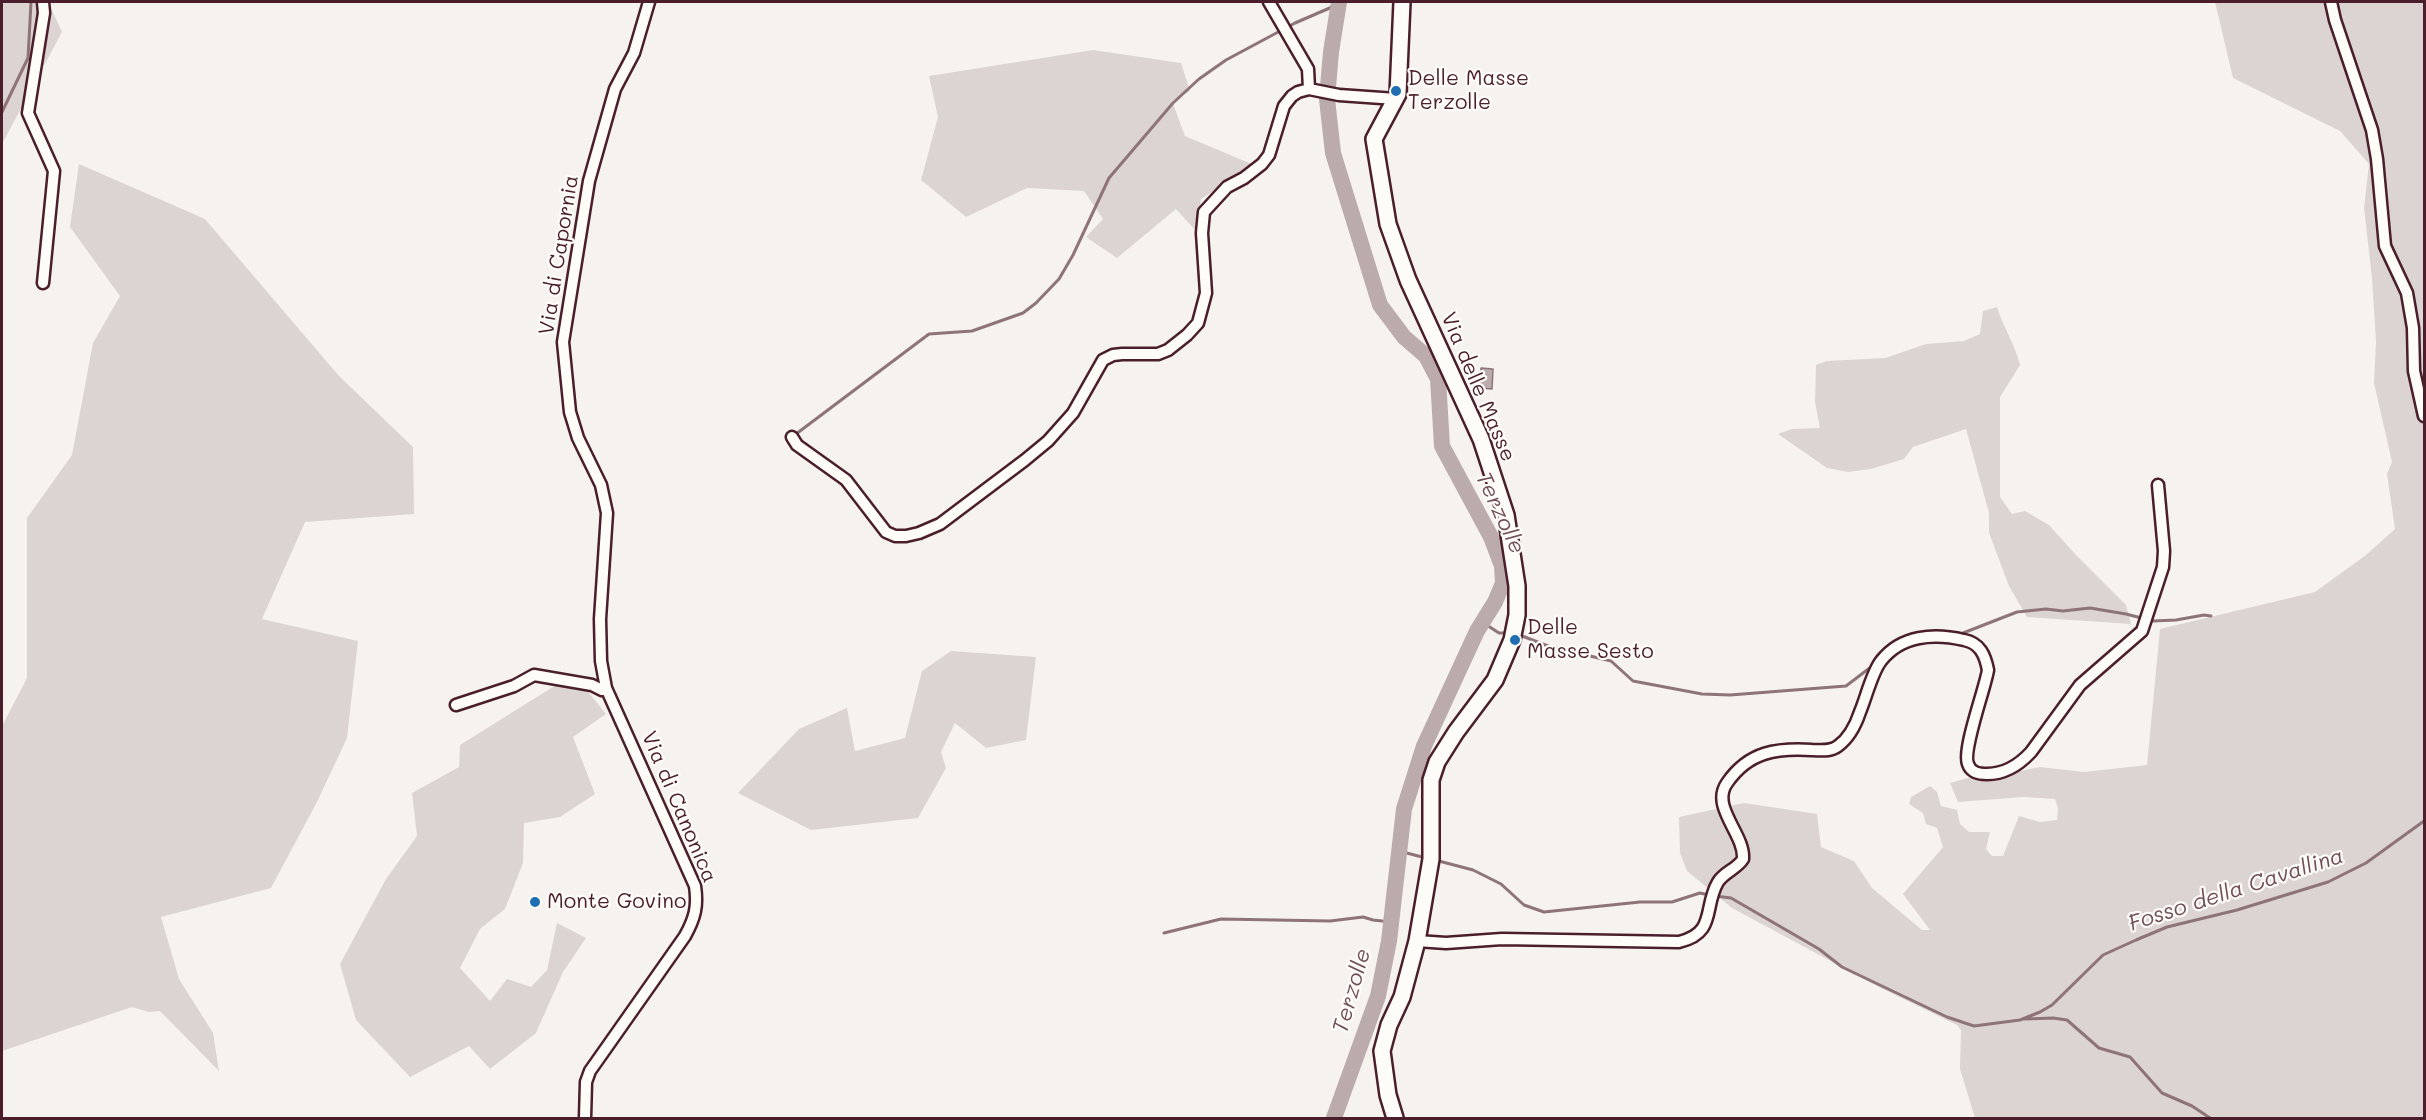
<!DOCTYPE html>
<style>
body{margin:0}
#map{position:relative;width:2426px;height:1120px;overflow:hidden;background:#f6f3ef;font-family:Mali,sans-serif}
canvas{display:block}
.frame{position:absolute;inset:0;border:3px solid #4a1f2b;pointer-events:none}
</style>
<div id="map">
<canvas width="2426" height="1120"></canvas>
<div class="frame"></div>
</div>
<script>
const context = document.querySelector('canvas').getContext('2d');
context.lineJoin = 'round';
function fill(path, color) { context.fillStyle = color; context.fill(path, 'evenodd'); }
function stroke(path, color, width, dash) { context.strokeStyle = color; context.lineWidth = width; context.lineCap = dash ? 'butt' : 'round'; context.setLineDash(dash || []); context.stroke(path); }
function label(font, color, halo, rows, align = 'center') {
  context.font = font + ' Mali,sans-serif'; context.lineWidth = 4.5; context.setLineDash([]); context.textBaseline = 'middle'; context.strokeStyle = halo; context.fillStyle = color; for (const [text, x, y, turn = 0] of rows) {
    context.save(); context.translate(x, y); context.rotate((+turn || 0) * Math.PI / 180); context.textAlign = isNaN(turn) ? turn : align; if (halo) context.strokeText(text, 0, 0); context.fillText(text, 0, 0); context.restore();
  }
}
fill(new Path2D(`
 M 2,2 L 48,2 L 62,32 L 2,144 Z
 M 2215,2 L 2424,2 L 2424,1118 L 1975,1118 L 1960,1069 L 1961,1030 L 1957,1025 L 1877,986 L 1732,908 L 1687,871 L 1680,853 L 1679,817 L 1744,803 L 1817,814 L 1821,847 L 1854,861 L 1872,888 L 1922,930 L 1930,930 L 1903,894 L 1943,847 L 1937,828 L 1926,824 L 1923,813 L 1909,804 L 1911,797 L 1930,786 L 1937,792 L 1941,806 L 1957,810 L 1960,824 L 1969,832 L 1990,832 L 1986,849 L 1992,856 L 2003,856 L 2019,816 L 2040,822 L 2057,820 L 2058,808 L 2055,799 L 2024,797 L 1958,802 L 1950,783 L 1968,778 L 2000,775 L 2040,767 L 2084,772 L 2147,765 L 2160,629 L 2315,592 L 2366,555 L 2395,529 L 2387,474 L 2392,462 L 2374,383 L 2376,342 L 2372,278 L 2364,208 L 2369,164 L 2340,131 L 2233,78 Z
 M 1093,50 L 1181,63 L 1190,91 L 1172,101 L 1185,136 L 1254,165 L 1201,199 L 1196,231 L 1176,209 L 1117,258 L 1086,237 L 1103,219 L 1084,191 L 1027,188 L 966,217 L 921,180 L 938,117 L 929,76 Z
 M 79,164 L 205,219 L 339,376 L 413,447 L 414,514 L 305,522 L 262,619 L 358,641 L 347,738 L 317,802 L 271,888 L 161,917 L 179,979 L 213,1033 L 219,1071 L 160,1011 L 149,1012 L 132,1007 L 2,1051 L 2,726 L 27,678 L 27,518 L 72,455 L 93,343 L 120,296 L 70,227 Z
 M 1997,307 C 2003,327 2015,344 2020,365 L 2000,397 L 2000,497 L 2012,514 L 2025,511 L 2049,525 L 2076,555 L 2126,605 L 2131,624 L 2027,617 L 2009,586 L 1989,533 L 1989,513 L 1966,429 L 1913,447 L 1904,459 L 1871,469 L 1848,472 L 1827,468 L 1778,434 L 1792,429 L 1820,428 L 1815,402 L 1816,365 L 1827,361 L 1885,358 L 1926,344 L 1964,341 L 1980,334 L 1983,311 Z
 M 951,651 L 1036,657 L 1026,740 L 986,748 L 955,723 L 941,752 L 946,768 L 918,818 L 811,830 L 738,793 L 799,729 L 847,708 L 855,751 L 905,738 L 922,671 Z
 M 556,685 L 586,689 L 606,714 L 573,737 L 595,794 L 560,817 L 524,823 L 523,863 L 505,909 L 480,929 L 460,968 L 490,1001 L 507,979 L 531,987 L 547,970 L 557,923 L 586,938 L 563,972 L 536,1033 L 490,1069 L 469,1046 L 410,1077 L 356,1020 L 340,964 L 386,879 L 417,836 L 412,793 L 459,767 L 460,745 Z`), '#dcd4d2');
const water = new Path2D(`
 M 1481,368 L 1493,369 L 1492,389 L 1480,388 Z`);
fill(water, '#bbabac');
stroke(water, '#8e7378', 1.5);
stroke(new Path2D(`
 M 2,112 L 28,58 L 31,2
 M 796,434 L 929,334 L 972,331 L 1023,313 L 1036,303 L 1059,279 L 1073,255 L 1109,178 L 1173,103 L 1199,79 L 1226,60 L 1295,23 L 1339,4
 M 1482,622 L 1499,633 L 1507,633
 M 1517,634 L 1548,646 L 1611,661 L 1633,681 L 1702,694 L 1730,695 L 1846,686 L 1871,667 L 1877,656 L 1886,649
 M 1958,635 L 2017,612 L 2046,609 L 2063,611 L 2090,608 L 2126,614 L 2153,621 L 2176,620 L 2204,615 L 2211,616
 M 1399,851 L 1422,857
 M 1435,860 L 1473,870 L 1501,884 L 1524,905 L 1544,912 L 1640,902 L 1672,902 L 1700,893 L 1709,895
 M 1715,896 L 1731,898 L 1819,949 L 1842,967 L 1947,1017 L 1974,1026 L 2020,1020 L 2040,1012 L 2052,1005 L 2103,955 L 2136,940 L 2167,927 L 2237,910 L 2328,882 L 2366,863 L 2424,821
 M 1164,933 L 1221,919 L 1330,921 L 1363,917 L 1373,920 L 1391,922
 M 2025,1019 L 2053,1018 L 2067,1020 L 2099,1048 L 2130,1057 L 2162,1093 L 2192,1106 L 2210,1118`), '#8e7378', 3);
stroke(new Path2D(`
 M 1334,1118 L 1378,996 L 1389,941 L 1404,809 L 1424,746 L 1477,631 L 1495,602 L 1503,583 L 1502,566 L 1491,537 L 1442,446 L 1438,379 L 1426,356 L 1404,337 L 1380,305 L 1333,153 L 1327,99 L 1331,52 L 1339,2`), '#bbabac', 16);
const street = new Path2D(`
 M 43,2 L 44,13 L 28,113 L 54,171 L 43,283
 M 1269,2 L 1308,69 L 1309,89
 M 2331,2 L 2335,20 L 2372,130 L 2377,159 L 2385,246 L 2407,293 L 2413,328 L 2414,371 L 2424,416
 M 792,437 L 797,445 L 846,480 L 886,532 L 895,536 L 906,536 L 919,533 L 940,524 L 1025,460 L 1048,441 L 1073,413 L 1103,360 L 1113,355 L 1122,354 L 1158,354 L 1168,350 L 1187,335 L 1198,323 L 1206,293 L 1202,233 L 1204,212 L 1227,187 L 1244,178 L 1262,164 L 1269,155 L 1284,106 L 1292,96 L 1298,92 L 1309,89 L 1339,95 L 1396,99
 M 456,705 L 514,686 L 534,675 L 592,685 L 602,690 L 606,688
 M 1417,941 L 1446,943 L 1502,939 L 1679,942 C 1717,933 1703,907 1718,882 C 1724,872 1737,869 1743,859 C 1745,834 1710,807 1727,783 C 1749,751 1777,748 1812,750 C 1821,750 1830,752 1838,746 C 1849,738 1856,724 1860,712 C 1866,698 1872,672 1881,661 C 1901,635 1934,633 1964,640 C 1980,643 1985,655 1988,670 C 1985,689 1962,750 1968,764 C 1971,773 1979,774 1987,774 C 2005,774 2019,765 2031,752 L 2080,685 L 2142,631 L 2163,567 L 2164,551 L 2158,485
 M 585,1118 L 586,1082 L 590,1071 L 685,936 C 695,918 698,906 695,886 L 606,688 L 601,661 L 600,619 L 607,513 L 601,485 L 578,438 L 570,412 L 563,342 L 589,181 L 615,89 L 634,53 L 649,2`);
const secondary = new Path2D(`
 M 1395,1118 L 1388,1095 L 1382,1051 L 1389,1025 L 1402,997 L 1417,941 L 1431,859 L 1431,780 L 1437,762 L 1456,732 L 1495,680 L 1512,640 L 1517,615 L 1517,586 L 1506,515 L 1481,439 L 1408,280 L 1388,224 L 1374,139 L 1398,94 L 1402,2`);
stroke(street, '#4a1f2b', 15);
stroke(secondary, '#4a1f2b', 20);
stroke(street, '#fdfcf7', 10);
stroke(secondary, '#fdfcf7', 15);
for (const [x, y, r, color] of [
 [1396,91,6,"#1f6fb2"],
 [1515,640,6,"#1f6fb2"],
 [535,902,6,"#1f6fb2"]
]) { const dot = new Path2D(); dot.arc(x, y, r, 0, 2 * Math.PI); context.fillStyle = color; context.fill(dot); stroke(dot, '#fdfcf7', 2); }
label('21px', '#4a1f2b', '#fdfcf7', [
 ["Delle Masse",1408,79],
 ["Terzolle",1408,103],
 ["Delle",1527,628],
 ["Masse Sesto",1527,652],
 ["Monte Govino",547,902]
], 'left');
label('21px', '#4a1f2b', '#fdfcf7', [
 ["Via di Capornia",559,255,-81],
 ["Via delle Masse",1478,387,67],
 ["Via di Canonica",679,807,67]
]);
label('italic 22px', '#725058', '#fdfcf7', [
 ["Terzolle",1500,513,65],
 ["Fosso della Cavallina",2236,890,-18],
 ["Terzolle",1352,991,-74]
]);
</script>
